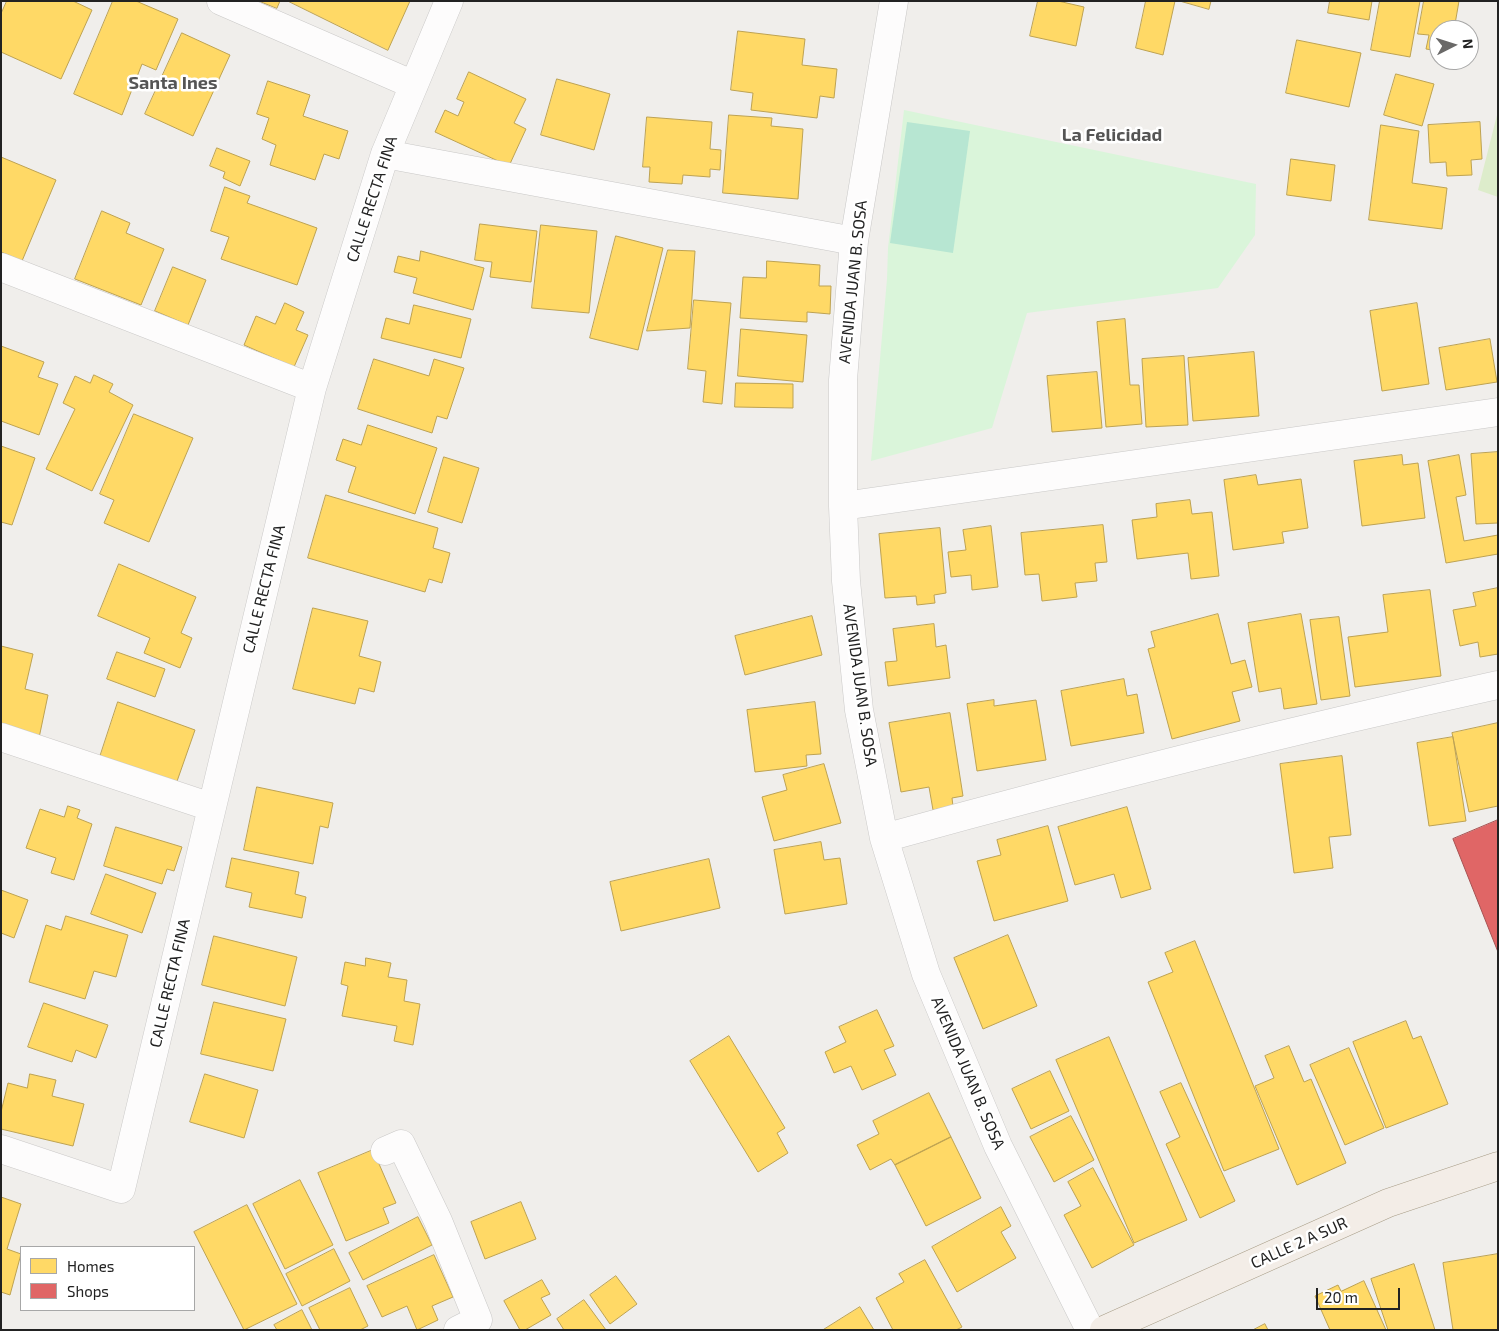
<!DOCTYPE html>
<style>
body{margin:0}
#map{position:relative;width:1499px;height:1331px;overflow:hidden;background:#f0eeeb;font-family:"Exo 2",sans-serif}
canvas{display:block}
.frame{position:absolute;inset:0;border:2px solid #222;pointer-events:none}
.legend{position:absolute;left:20px;top:1246px;width:175px;height:65px;box-sizing:border-box;background:#fff;border:1px solid #a7a7a7;margin:0;padding:6px 9px;list-style:none;font-size:15px;color:#222}
.legend li{display:flex;align-items:center;gap:10px;height:25px}
.legend b{width:25px;border:1px solid #a7a7a7}
.north{position:absolute;left:1429px;top:20px;width:50px;height:50px;box-sizing:border-box;background:#fff;border:1px solid #a7a7a7;border-radius:50%;rotate:85deg;font-size:14px;font-weight:700;line-height:20px;text-align:center;color:#222}
.north::after{content:'';display:block;margin:auto;width:18px;height:22px;background:#6a6968;clip-path:polygon(50% 0,100% 100%,50% 72%,0 100%)}
.scale{position:absolute;left:1316px;top:1288px;width:84px;height:22px;box-sizing:border-box;border:2px solid #222;border-top:0;padding-left:6px;font-size:15px;line-height:18px;white-space:nowrap;color:#222;-webkit-text-stroke:4px #fff;paint-order:stroke}
</style>
<div id="map">
<canvas width="1499" height="1331"></canvas>
<div class="frame"></div>
<ul class="legend">
<li><b style="height:14px;background:#ffd966"></b>Homes</li>
<li><b style="height:14px;background:#e06666"></b>Shops</li>
</ul>
<div class="north">N</div>
<div class="scale">20 m</div>
</div>
<script>
const context = document.querySelector('canvas').getContext('2d');
context.lineJoin = 'round';
function fill(path, color) { context.fillStyle = color; context.fill(path, 'evenodd'); }
function stroke(path, color, width, dash) { context.strokeStyle = color; context.lineWidth = width; context.lineCap = dash ? 'butt' : 'round'; context.setLineDash(dash || []); context.stroke(path); }
function label(font, color, halo, rows, align = 'center') {
  context.font = font + ' "Exo 2",sans-serif'; context.lineWidth = 5; context.setLineDash([]); context.textBaseline = 'middle'; context.strokeStyle = halo; context.fillStyle = color; for (const [text, x, y, turn = 0] of rows) {
    context.save(); context.translate(x, y); context.rotate((+turn || 0) * Math.PI / 180); context.textAlign = isNaN(turn) ? turn : align; if (halo) context.strokeText(text, 0, 0); context.fillText(text, 0, 0); context.restore();
  }
}
fill(new Path2D(`
 M 1498,111 L 1498,197 L 1478,190 Z`), '#ddeccb');
fill(new Path2D(`
 M 904,110 L 1256,184 L 1255,235 L 1218,288 L 1027,313 L 992,428 L 871,461 L 887,279 L 888,248 Z`), '#daf5da');
fill(new Path2D(`
 M 907,122 L 970,131 L 953,253 L 890,243 Z`), '#b7e6d2');
const homes = new Path2D(`
 M 7,1 L 73,1 L 92,10 L 61,79 L 1,52 L 1,14 Z
 M 113,1 L 136,1 L 178,19 L 156,70 L 142,64 L 122,115 L 74,94 Z
 M 259,1 L 280,1 L 277,8 Z
 M 288,1 L 410,1 L 388,50 Z
 M 1038,1 L 1058,1 L 1084,7 L 1076,46 L 1030,36 Z
 M 1146,1 L 1175,1 L 1163,55 L 1136,48 Z
 M 1180,1 L 1211,1 L 1209,9 Z
 M 1330,1 L 1372,1 L 1369,20 L 1328,13 Z
 M 1380,1 L 1420,1 L 1410,57 L 1371,50 Z
 M 1424,1 L 1459,1 L 1454,30 L 1439,30 L 1439,51 L 1426,49 L 1429,35 L 1418,34 Z
 M 738,31 L 805,39 L 802,65 L 837,69 L 834,98 L 820,96 L 817,118 L 751,110 L 753,93 L 731,90 Z
 M 182,33 L 230,55 L 193,136 L 145,114 Z
 M 1297,40 L 1361,53 L 1349,107 L 1286,93 Z
 M 469,72 L 526,99 L 514,123 L 526,129 L 509,166 L 435,132 L 445,110 L 458,116 L 464,102 L 457,99 Z
 M 1396,74 L 1434,84 L 1422,126 L 1384,115 Z
 M 557,79 L 610,94 L 594,150 L 541,135 Z
 M 268,81 L 310,95 L 303,116 L 348,131 L 339,159 L 324,154 L 315,180 L 270,165 L 276,145 L 262,139 L 269,118 L 257,114 Z
 M 729,115 L 772,118 L 771,126 L 803,129 L 798,199 L 723,193 Z
 M 647,117 L 712,122 L 710,149 L 721,150 L 720,170 L 710,169 L 710,177 L 683,175 L 682,184 L 649,182 L 650,167 L 643,167 Z
 M 1480,122 L 1482,159 L 1471,160 L 1472,175 L 1447,176 L 1446,162 L 1430,163 L 1428,125 Z
 M 1381,125 L 1419,131 L 1412,183 L 1447,188 L 1442,229 L 1369,220 Z
 M 217,148 L 250,161 L 240,186 L 223,178 L 225,172 L 210,166 Z
 M 1,157 L 56,180 L 22,261 L 1,252 Z
 M 1291,159 L 1335,165 L 1331,201 L 1287,195 Z
 M 225,187 L 250,196 L 247,203 L 317,228 L 297,285 L 221,259 L 229,237 L 211,231 Z
 M 102,211 L 130,223 L 126,233 L 164,249 L 141,305 L 75,279 Z
 M 480,224 L 537,231 L 531,282 L 490,277 L 492,262 L 475,260 Z
 M 541,225 L 597,231 L 589,313 L 532,308 Z
 M 616,236 L 663,248 L 638,350 L 590,338 Z
 M 668,250 L 695,251 L 690,328 L 647,331 Z
 M 421,251 L 484,268 L 473,310 L 413,293 L 417,278 L 394,272 L 398,256 L 419,261 Z
 M 767,261 L 820,265 L 819,286 L 831,286 L 830,314 L 807,312 L 807,322 L 740,318 L 743,277 L 766,278 Z
 M 173,267 L 206,280 L 188,325 L 155,311 Z
 M 694,300 L 731,303 L 722,404 L 703,402 L 706,371 L 688,369 Z
 M 285,303 L 304,312 L 296,330 L 308,335 L 294,367 L 244,345 L 256,316 L 275,324 Z
 M 1417,303 L 1429,384 L 1382,391 L 1370,311 Z
 M 414,305 L 471,319 L 461,358 L 381,338 L 386,318 L 409,324 Z
 M 1125,319 L 1130,385 L 1139,385 L 1142,424 L 1106,427 L 1097,322 Z
 M 741,329 L 807,335 L 803,382 L 738,376 Z
 M 1490,339 L 1497,382 L 1446,390 L 1439,348 Z
 M 1,346 L 44,362 L 38,377 L 58,384 L 39,435 L 1,421 Z
 M 1254,352 L 1259,416 L 1193,421 L 1188,358 Z
 M 1184,356 L 1188,425 L 1146,427 L 1142,359 Z
 M 374,359 L 429,376 L 434,359 L 464,368 L 447,419 L 437,416 L 432,433 L 358,409 Z
 M 1097,372 L 1102,428 L 1052,432 L 1047,376 Z
 M 94,375 L 113,384 L 109,392 L 133,405 L 92,491 L 46,469 L 75,409 L 63,403 L 75,376 L 90,383 Z
 M 736,383 L 793,384 L 793,408 L 735,407 Z
 M 134,414 L 193,438 L 149,542 L 104,523 L 114,500 L 100,494 Z
 M 368,425 L 437,448 L 415,514 L 348,492 L 356,467 L 336,460 L 343,439 L 361,445 Z
 M 1,446 L 35,458 L 12,525 L 1,522 Z
 M 1498,452 L 1498,523 L 1476,524 L 1471,454 Z
 M 1402,455 L 1403,465 L 1418,463 L 1425,518 L 1362,526 L 1354,461 Z
 M 1459,455 L 1466,495 L 1456,497 L 1464,541 L 1498,535 L 1498,554 L 1446,563 L 1428,461 Z
 M 444,457 L 479,468 L 462,523 L 428,512 Z
 M 1256,475 L 1258,485 L 1301,479 L 1308,528 L 1282,532 L 1284,543 L 1233,550 L 1224,480 Z
 M 326,495 L 438,528 L 433,548 L 450,553 L 442,583 L 429,579 L 425,592 L 308,558 Z
 M 1190,500 L 1192,514 L 1212,512 L 1219,576 L 1191,579 L 1188,553 L 1137,559 L 1132,520 L 1157,517 L 1156,504 Z
 M 1103,525 L 1107,562 L 1095,563 L 1097,581 L 1075,583 L 1077,597 L 1042,601 L 1039,574 L 1025,575 L 1021,533 Z
 M 991,526 L 998,587 L 972,590 L 971,575 L 951,577 L 948,552 L 966,550 L 963,530 Z
 M 940,528 L 946,593 L 934,595 L 935,603 L 917,605 L 916,596 L 885,598 L 879,534 Z
 M 119,564 L 196,597 L 181,633 L 192,638 L 180,668 L 144,653 L 150,638 L 98,616 Z
 M 1498,588 L 1498,654 L 1480,657 L 1478,642 L 1460,646 L 1453,610 L 1476,606 L 1473,593 Z
 M 1430,590 L 1441,676 L 1355,687 L 1348,637 L 1388,632 L 1383,595 Z
 M 313,608 L 368,621 L 359,656 L 381,662 L 374,692 L 359,688 L 355,704 L 293,689 Z
 M 1218,614 L 1231,664 L 1245,660 L 1252,687 L 1232,692 L 1240,721 L 1172,739 L 1148,649 L 1155,647 L 1151,632 Z
 M 1301,614 L 1317,704 L 1284,709 L 1281,688 L 1259,692 L 1248,623 Z
 M 812,616 L 822,655 L 745,675 L 735,636 Z
 M 1339,617 L 1350,696 L 1321,700 L 1310,620 Z
 M 934,624 L 936,647 L 946,645 L 950,678 L 888,686 L 885,662 L 897,661 L 893,629 Z
 M 1,646 L 33,654 L 25,689 L 48,695 L 39,738 L 1,730 Z
 M 117,652 L 165,669 L 155,697 L 107,679 Z
 M 1124,679 L 1127,696 L 1137,694 L 1144,733 L 1071,746 L 1061,691 Z
 M 994,700 L 994,706 L 1036,700 L 1046,760 L 977,771 L 967,704 Z
 M 118,702 L 195,730 L 175,787 L 99,760 Z
 M 815,702 L 821,754 L 806,755 L 807,766 L 755,772 L 747,710 Z
 M 950,713 L 963,796 L 952,798 L 953,806 L 933,810 L 929,787 L 901,792 L 889,723 Z
 M 1498,723 L 1498,806 L 1469,812 L 1452,733 Z
 M 1453,737 L 1466,821 L 1429,826 L 1417,743 Z
 M 1342,756 L 1351,835 L 1329,837 L 1333,868 L 1294,873 L 1280,764 Z
 M 824,764 L 841,823 L 774,841 L 762,797 L 787,790 L 783,775 Z
 M 257,787 L 333,803 L 328,828 L 320,826 L 313,864 L 244,850 Z
 M 68,806 L 80,810 L 77,818 L 92,824 L 74,880 L 51,873 L 56,858 L 26,848 L 40,809 L 64,817 Z
 M 1127,807 L 1151,889 L 1121,898 L 1114,874 L 1075,885 L 1058,827 Z
 M 1048,826 L 1068,901 L 994,921 L 977,861 L 1001,855 L 997,840 Z
 M 116,827 L 182,847 L 174,871 L 167,869 L 162,884 L 104,866 Z
 M 821,842 L 824,860 L 840,858 L 847,904 L 785,914 L 774,850 Z
 M 232,858 L 299,872 L 295,894 L 306,897 L 302,918 L 249,907 L 252,893 L 226,887 Z
 M 709,859 L 720,908 L 621,931 L 610,882 Z
 M 106,874 L 156,893 L 142,933 L 91,914 Z
 M 1,890 L 28,900 L 14,938 L 1,933 Z
 M 66,916 L 128,935 L 116,977 L 94,971 L 85,999 L 29,982 L 46,925 L 61,930 Z
 M 1008,935 L 1037,1006 L 983,1029 L 954,958 Z
 M 214,936 L 297,957 L 285,1006 L 202,985 Z
 M 1195,941 L 1279,1149 L 1224,1171 L 1148,982 L 1173,972 L 1165,953 Z
 M 366,958 L 391,963 L 388,977 L 407,980 L 404,1001 L 420,1004 L 413,1045 L 394,1041 L 397,1026 L 342,1016 L 348,986 L 341,984 L 345,962 L 365,966 Z
 M 214,1002 L 286,1019 L 273,1071 L 201,1054 Z
 M 44,1003 L 108,1025 L 96,1058 L 76,1050 L 72,1062 L 28,1047 Z
 M 877,1010 L 894,1046 L 884,1050 L 896,1075 L 862,1090 L 851,1066 L 834,1073 L 825,1052 L 846,1042 L 839,1027 Z
 M 1406,1021 L 1413,1039 L 1421,1036 L 1448,1104 L 1386,1128 L 1353,1042 Z
 M 729,1036 L 785,1128 L 777,1133 L 788,1153 L 758,1172 L 690,1061 Z
 M 1109,1037 L 1187,1220 L 1134,1243 L 1056,1060 Z
 M 1289,1046 L 1304,1082 L 1311,1079 L 1346,1163 L 1297,1185 L 1255,1086 L 1274,1078 L 1265,1056 Z
 M 1349,1048 L 1384,1128 L 1345,1145 L 1310,1065 Z
 M 1050,1071 L 1069,1111 L 1031,1129 L 1012,1089 Z
 M 30,1074 L 56,1080 L 52,1096 L 84,1104 L 73,1146 L 1,1129 L 1,1112 L 8,1083 L 27,1088 Z
 M 205,1074 L 258,1090 L 244,1138 L 190,1122 Z
 M 1181,1083 L 1235,1201 L 1200,1218 L 1166,1144 L 1180,1137 L 1160,1092 Z
 M 929,1093 L 951,1137 L 895,1165 L 891,1159 L 870,1170 L 857,1145 L 879,1134 L 873,1121 Z
 M 1071,1116 L 1094,1160 L 1054,1182 L 1030,1137 Z
 M 951,1137 L 981,1198 L 926,1226 L 895,1165 Z
 M 373,1150 L 396,1203 L 383,1208 L 389,1223 L 346,1241 L 318,1173 Z
 M 1093,1168 L 1134,1245 L 1092,1268 L 1064,1215 L 1081,1206 L 1068,1182 Z
 M 300,1180 L 333,1245 L 285,1269 L 253,1204 Z
 M 1,1197 L 21,1204 L 7,1249 L 21,1254 L 10,1295 L 1,1292 Z
 M 521,1202 L 536,1239 L 485,1259 L 471,1222 Z
 M 247,1205 L 297,1304 L 244,1330 L 194,1232 Z
 M 1001,1207 L 1011,1226 L 1001,1232 L 1016,1258 L 957,1292 L 932,1247 Z
 M 418,1217 L 432,1245 L 363,1280 L 349,1253 Z
 M 334,1249 L 350,1281 L 302,1306 L 286,1274 Z
 M 1498,1254 L 1498,1330 L 1453,1330 L 1443,1263 Z
 M 434,1255 L 453,1297 L 432,1306 L 438,1320 L 417,1330 L 407,1306 L 382,1317 L 367,1286 Z
 M 925,1260 L 962,1327 L 956,1330 L 893,1330 L 876,1298 L 904,1282 L 899,1274 Z
 M 1414,1264 L 1435,1330 L 1388,1330 L 1371,1279 Z
 M 616,1276 L 637,1304 L 610,1324 L 590,1295 Z
 M 542,1280 L 550,1294 L 541,1298 L 551,1315 L 525,1330 L 520,1330 L 504,1301 Z
 M 1364,1281 L 1386,1330 L 1330,1330 L 1315,1296 L 1338,1285 L 1341,1291 Z
 M 350,1288 L 368,1326 L 360,1330 L 320,1330 L 309,1308 Z
 M 584,1300 L 606,1330 L 564,1330 L 557,1319 Z
 M 860,1307 L 874,1330 L 823,1330 Z
 M 302,1310 L 312,1330 L 277,1330 L 274,1325 Z
 M 1265,1324 L 1268,1330 L 1253,1330 Z`);
fill(homes, '#ffd966');
stroke(homes, '#bda252', 1);
const shops = new Path2D(`
 M 1498,820 L 1498,952 L 1453,839 Z`);
fill(shops, '#e06666');
stroke(shops, '#a75252', 1);
const minor = new Path2D(`
 M 221,1 L 414,85
 M 894,1 L 854,241 L 843,380 L 843,506 L 846,581 L 859,710 L 884,838 L 926,974 L 998,1146 L 1090,1330
 M 385,154 L 854,241
 M 1,267 L 312,388
 M 843,506 L 1498,412
 M 1,737 L 211,807
 M 884,838 C 1087,782 1292,730 1498,685
 M 1,1149 L 121,1189 L 312,388 L 385,154 L 449,1
 M 385,1151 L 401,1144 L 438,1221 L 478,1320 L 458,1330`);
const major = new Path2D(`
 M 1104,1330 L 1388,1203 L 1498,1166`);
stroke(minor, '#c9c8c7', 29);
stroke(major, '#a79c86', 29);
stroke(minor, '#fdfcfc', 28);
stroke(major, '#f3ede7', 28);
label('16px', '#222', '#fff', [
 ["CALLE RECTA FINA",372,199,-72],
 ["AVENIDA JUAN B. SOSA",853,282,-84],
 ["CALLE RECTA FINA",264,589,-76],
 ["AVENIDA JUAN B. SOSA",860,685,82],
 ["CALLE RECTA FINA",170,983,-77],
 ["AVENIDA JUAN B. SOSA",968,1073,67],
 ["CALLE 2 A SUR",1299,1243,-24]
]);
label('bold 18px', '#555', '#fff', [
 ["Santa Ines",173,83],
 ["La Felicidad",1112,135]
]);
</script>
